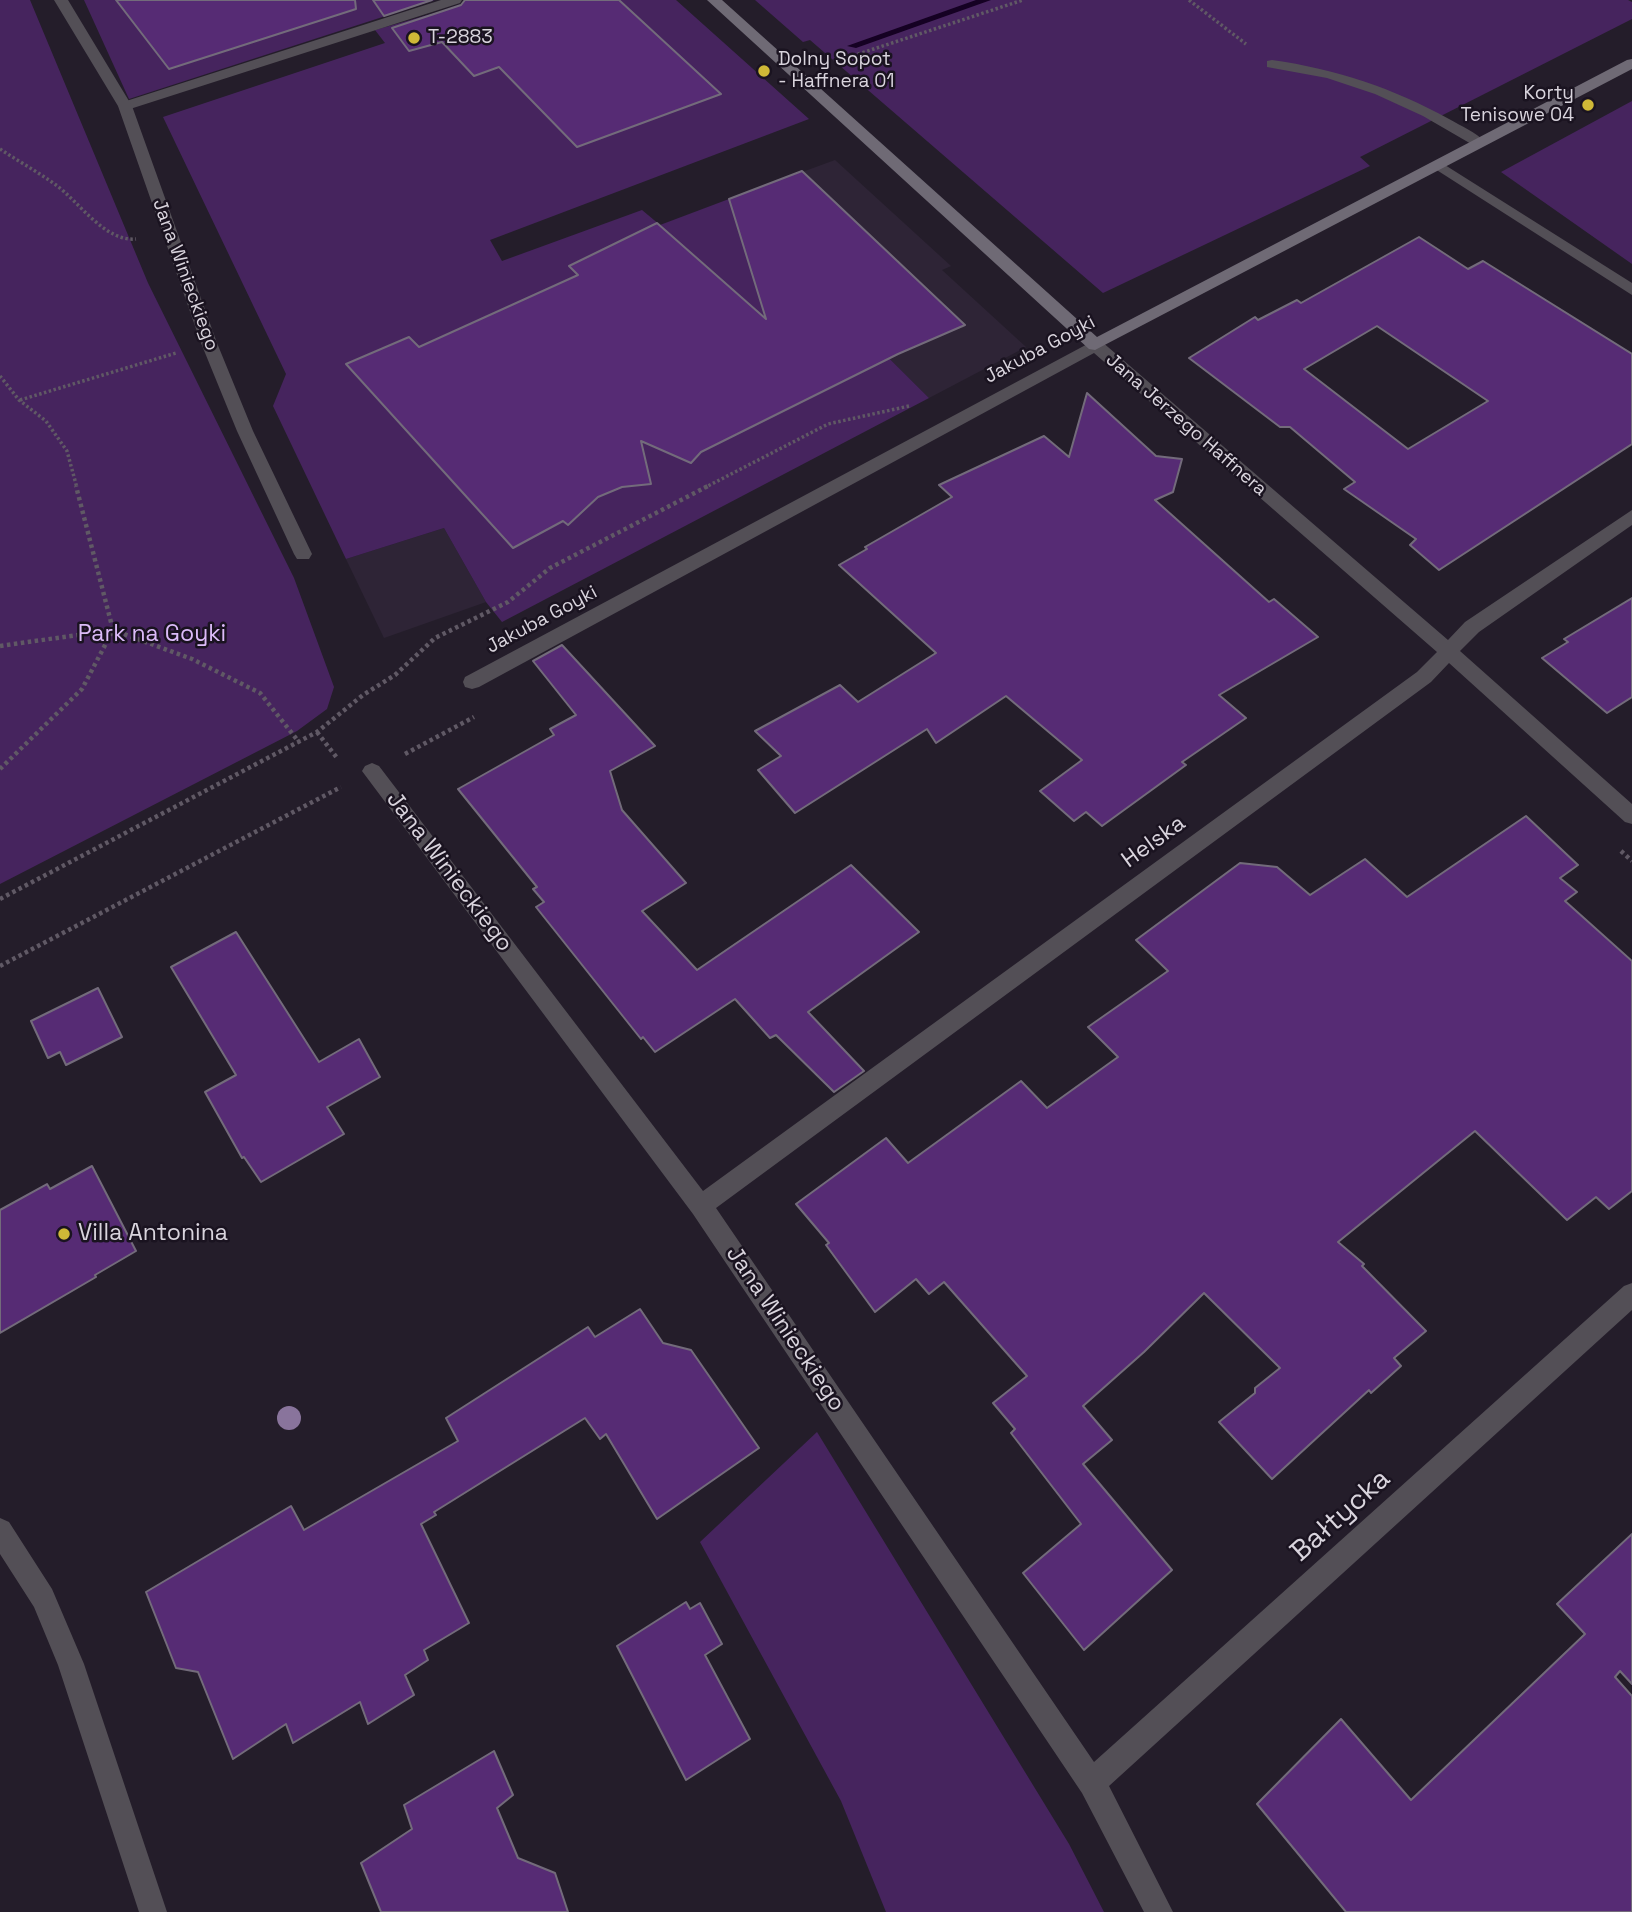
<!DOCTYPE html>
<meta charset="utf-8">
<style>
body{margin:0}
canvas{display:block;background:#241d2a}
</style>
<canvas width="1632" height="1912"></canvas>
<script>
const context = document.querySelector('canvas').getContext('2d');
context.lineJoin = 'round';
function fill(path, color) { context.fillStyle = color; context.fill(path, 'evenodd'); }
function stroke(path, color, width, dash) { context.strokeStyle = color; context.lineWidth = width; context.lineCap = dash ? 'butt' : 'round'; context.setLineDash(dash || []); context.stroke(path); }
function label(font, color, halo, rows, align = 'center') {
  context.font = font + ' "Space Grotesk",sans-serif'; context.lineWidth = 5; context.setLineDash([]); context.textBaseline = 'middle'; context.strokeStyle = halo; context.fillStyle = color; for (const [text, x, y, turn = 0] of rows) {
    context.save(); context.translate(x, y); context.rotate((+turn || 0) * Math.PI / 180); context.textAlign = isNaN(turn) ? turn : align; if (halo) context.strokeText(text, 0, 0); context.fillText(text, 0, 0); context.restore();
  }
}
fill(new Path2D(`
 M 835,160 L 951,266 L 942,270 L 1026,347 L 929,398 L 729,199 Z
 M 444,528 L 486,602 L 384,638 L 346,559 Z`), '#2e2436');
fill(new Path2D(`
 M 0,0 L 30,0 L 148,283 L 294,578 L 334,687 L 327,709 L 297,731 L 0,884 Z
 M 84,0 L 435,0 L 129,99 Z
 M 481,0 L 676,0 L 809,119 L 490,240 L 502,261 L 642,210 L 660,225 L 729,199 L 929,398 L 502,622 L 486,602 L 444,528 L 346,559 L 273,406 L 286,374 L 163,117 L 385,43 L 375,30 Z
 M 755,0 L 1628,0 L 1632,2 L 1632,19 L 1360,157 L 1370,166 L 1103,293 L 810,40 L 803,42 Z
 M 1632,101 L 1632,264 L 1501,172 Z
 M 817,1432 L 1069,1844 L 1104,1912 L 886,1912 L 841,1801 L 700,1542 Z`), '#46245e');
fill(new Path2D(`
 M 976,0 L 991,0 L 856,48 L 847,46 Z`), '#150123');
const building = new Path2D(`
 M 116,0 L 355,0 L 356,9 L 169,69 Z
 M 373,0 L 432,0 L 384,16 Z
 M 465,0 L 619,0 L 721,94 L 577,147 L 499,67 L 474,76 L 442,42 L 409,51 L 392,28 L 461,5 Z
 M 802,171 L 965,325 L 898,354 L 701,452 L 691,463 L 641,441 L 651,484 L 622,487 L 598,497 L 568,525 L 563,521 L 513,548 L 346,364 L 409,337 L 419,347 L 578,275 L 569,266 L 657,223 L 766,319 L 729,199 Z
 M 1419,237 L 1468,269 L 1483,261 L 1632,354 L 1632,444 L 1439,570 L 1410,545 L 1416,539 L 1344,489 L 1355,482 L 1290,427 L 1280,427 L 1189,358 L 1255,317 L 1258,320 L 1297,300 L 1301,303 ZM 1377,326 L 1488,401 L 1408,449 L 1304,369 Z
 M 1087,393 L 1156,456 L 1182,459 L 1173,492 L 1155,500 L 1269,602 L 1274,599 L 1318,637 L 1219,695 L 1246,718 L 1182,762 L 1186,765 L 1102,826 L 1086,812 L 1074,821 L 1040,791 L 1082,760 L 1006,696 L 936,743 L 927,729 L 795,813 L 758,770 L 781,756 L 755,731 L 840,685 L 858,702 L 936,653 L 839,565 L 867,549 L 865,547 L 952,497 L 939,485 L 1044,436 L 1069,457 Z
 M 1632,598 L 1632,697 L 1607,713 L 1542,658 L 1568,642 L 1564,639 Z
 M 562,645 L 655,746 L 610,771 L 622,810 L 686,883 L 642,911 L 697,970 L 851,865 L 919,932 L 808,1012 L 864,1071 L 834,1092 L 776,1035 L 770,1038 L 735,999 L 655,1052 L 643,1037 L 641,1039 L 536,907 L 544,902 L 533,889 L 537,887 L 458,789 L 554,735 L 550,729 L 576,715 L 533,661 Z
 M 1526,816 L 1578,865 L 1560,878 L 1577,892 L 1565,901 L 1632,961 L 1632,1191 L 1609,1209 L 1596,1197 L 1567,1220 L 1475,1131 L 1338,1242 L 1364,1264 L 1362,1266 L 1426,1331 L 1394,1358 L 1401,1366 L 1371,1393 L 1369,1390 L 1272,1479 L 1219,1422 L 1255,1393 L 1255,1388 L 1280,1368 L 1204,1293 L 1144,1352 L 1083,1406 L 1112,1440 L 1083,1464 L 1172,1570 L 1084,1650 L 1023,1573 L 1081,1524 L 1011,1433 L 1015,1429 L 993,1403 L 1027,1376 L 944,1282 L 929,1294 L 916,1279 L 875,1312 L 826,1245 L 829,1243 L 796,1204 L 886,1138 L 908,1163 L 1021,1081 L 1047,1108 L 1118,1057 L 1088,1027 L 1168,971 L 1136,940 L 1240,863 L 1277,867 L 1310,895 L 1365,859 L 1407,897 Z
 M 236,932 L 319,1062 L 359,1039 L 380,1077 L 327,1107 L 344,1134 L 261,1182 L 244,1157 L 242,1158 L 205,1092 L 236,1075 L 171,967 Z
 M 98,988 L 122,1037 L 66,1065 L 60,1052 L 48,1058 L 31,1021 Z
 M 92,1166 L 136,1251 L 95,1275 L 96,1277 L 0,1333 L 0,1210 L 47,1184 L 50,1189 Z
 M 640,1309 L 663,1343 L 691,1350 L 759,1448 L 657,1519 L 606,1434 L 600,1439 L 585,1418 L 434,1512 L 436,1515 L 421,1524 L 469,1623 L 424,1650 L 428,1660 L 405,1675 L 414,1695 L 368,1724 L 360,1702 L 293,1743 L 286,1724 L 233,1759 L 198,1672 L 176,1668 L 146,1592 L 291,1506 L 304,1530 L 458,1441 L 446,1418 L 588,1327 L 595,1337 Z
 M 1632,1534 L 1632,1684 L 1620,1671 L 1615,1677 L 1632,1696 L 1632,1912 L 1346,1912 L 1257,1804 L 1341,1719 L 1411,1800 L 1585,1634 L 1557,1604 Z
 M 686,1602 L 690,1609 L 700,1603 L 722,1644 L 705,1655 L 750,1739 L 686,1780 L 617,1646 Z
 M 494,1751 L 513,1795 L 497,1808 L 518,1858 L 555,1873 L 568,1912 L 381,1912 L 361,1863 L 412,1829 L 404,1805 Z`);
fill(building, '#562b74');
stroke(building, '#736b7b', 2);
stroke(new Path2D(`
 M 1189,0 L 1246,44
 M 834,62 L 1023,0
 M 0,149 C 18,161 38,172 56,185 C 79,202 105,242 136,239
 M 0,376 L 19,400 L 46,421 L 67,451 L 77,488
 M 20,400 L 176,353
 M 704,488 L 828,424 L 909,406`), '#605965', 3.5, [2.5, 2.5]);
stroke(new Path2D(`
 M 0,646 L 113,630 L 192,659 L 260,693 L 299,742
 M 317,732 L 337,758
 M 405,754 L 474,717
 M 0,769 L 82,689 L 113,630 L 76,486
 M 1621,851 L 1632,861
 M 0,899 L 317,732 L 363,695 L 395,675 L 435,638 L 508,602 L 550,568 L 708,486
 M 0,966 L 341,787`), '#605965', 4.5, [3.5, 3.5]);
fill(new Path2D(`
 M 441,0 L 462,0 L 460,3 L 130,109 L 125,110 L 118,106 L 120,103 Z
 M 1272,60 C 1336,69 1393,88 1449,119 C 1461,126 1476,132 1485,142 L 1478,146 L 1473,145 L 1423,116 L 1375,94 L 1327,78 L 1267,67 L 1267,61 Z`), '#534f56');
fill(new Path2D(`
 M 54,0 L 68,0 L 132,106 L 217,343 L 253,431 L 312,554 L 309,559 L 297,559 L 294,554 L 237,431 L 201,343 L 118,106 Z
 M 1437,160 L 1632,283 L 1632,295 L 1432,167 L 1430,164 Z
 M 1095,340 L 1101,341 L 1448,640 L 1465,622 L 1632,510 L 1632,525 L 1479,632 L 1460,651 L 1632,804 L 1632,824 L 1625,822 L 1449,663 L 1431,682 L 716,1208 L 1094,1762 L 1624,1286 L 1632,1283 L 1632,1310 L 1109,1786 L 1173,1912 L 1144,1912 L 1082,1793 L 693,1214 L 362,771 L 365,766 L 372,763 L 379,766 L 703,1191 L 1417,672 L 1437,652 L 1094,353 L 479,687 L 472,689 L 465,687 L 463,682 L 465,677 Z
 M 0,1518 L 9,1522 L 52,1589 L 84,1664 L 167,1912 L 139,1912 L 58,1665 L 34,1607 L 0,1554 Z`), '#534f56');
fill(new Path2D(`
 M 707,0 L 722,0 L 1097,337 L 1627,60 L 1632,59 L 1632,69 L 1095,350 L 1089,349 Z`), '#6f6a75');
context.fillStyle = '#89749c';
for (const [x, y] of [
 [289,1418]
]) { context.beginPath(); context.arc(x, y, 12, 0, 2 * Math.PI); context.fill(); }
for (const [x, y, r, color] of [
 [414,38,7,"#cfb837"],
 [764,71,7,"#cfb837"],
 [1588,105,7,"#cfb837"],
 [64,1234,7,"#cfb837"]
]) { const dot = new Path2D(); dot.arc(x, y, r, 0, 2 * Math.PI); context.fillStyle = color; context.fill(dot); stroke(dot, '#1a1320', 2.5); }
label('19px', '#d9d4dd', '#1a1320', [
 ["T-2883",428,38],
 ["Dolny Sopot",778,60],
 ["- Haffnera 01",778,82],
 ["Korty",1574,94,"right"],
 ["Tenisowe 04",1574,116,"right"]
], 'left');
label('19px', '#d9d4dd', '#1a1320', [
 ["Jana Winieckiego",185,275,70],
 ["Jakuba Goyki",1040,350,-28],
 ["Jana Jerzego Haffnera",1186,425,41],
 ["Jakuba Goyki",542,620,-28]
]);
label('23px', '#dcbbf9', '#1a1320', [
 ["Park na Goyki",152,635]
]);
label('23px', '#d9d4dd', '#1a1320', [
 ["Helska",1154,842,-36],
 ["Jana Winieckiego",449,872,53],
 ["Jana Winieckiego",785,1329,56]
]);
label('23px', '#d9d4dd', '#1a1320', [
 ["Villa Antonina",78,1234]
], 'left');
label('28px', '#d9d4dd', '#1a1320', [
 ["Bałtycka",1341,1516,-42]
]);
</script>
